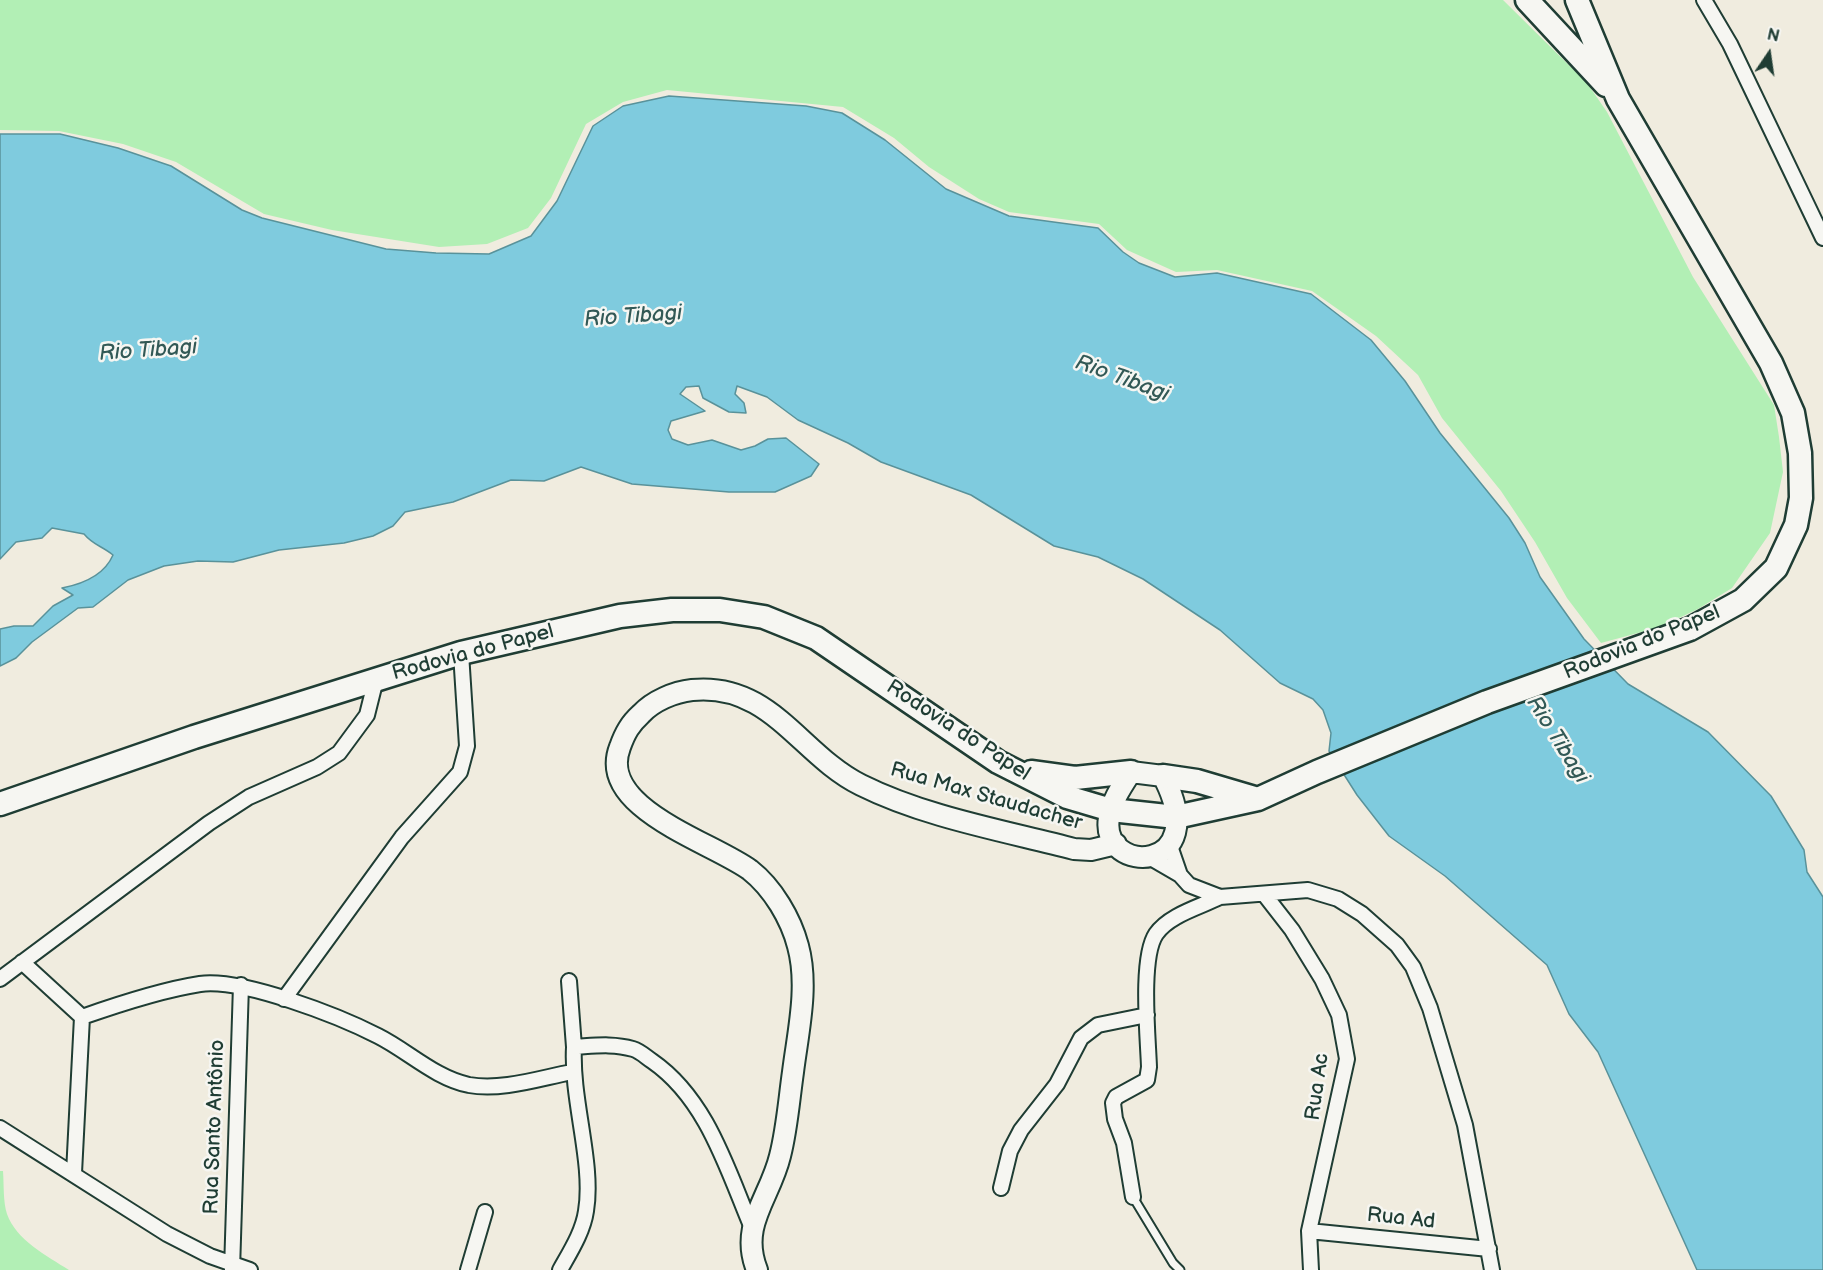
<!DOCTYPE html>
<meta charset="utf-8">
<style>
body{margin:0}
#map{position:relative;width:1823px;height:1270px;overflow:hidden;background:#f0ecdf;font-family:"Balsamiq Sans",sans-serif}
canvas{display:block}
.north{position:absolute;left:1739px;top:24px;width:60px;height:60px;-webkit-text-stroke:4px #f6f6f2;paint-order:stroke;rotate:13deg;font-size:16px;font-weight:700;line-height:24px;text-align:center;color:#1f3d34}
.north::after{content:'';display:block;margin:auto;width:21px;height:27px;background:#1f3d34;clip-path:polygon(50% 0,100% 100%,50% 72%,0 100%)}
</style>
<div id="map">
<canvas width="1823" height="1270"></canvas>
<div class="north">N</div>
</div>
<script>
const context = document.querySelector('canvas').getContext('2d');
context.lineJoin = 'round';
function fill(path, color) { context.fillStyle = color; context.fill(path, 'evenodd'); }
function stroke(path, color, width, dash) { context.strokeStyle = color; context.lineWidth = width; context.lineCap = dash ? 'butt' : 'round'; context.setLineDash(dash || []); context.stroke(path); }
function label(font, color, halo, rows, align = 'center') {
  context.font = font + ' "Balsamiq Sans",sans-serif'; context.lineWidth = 5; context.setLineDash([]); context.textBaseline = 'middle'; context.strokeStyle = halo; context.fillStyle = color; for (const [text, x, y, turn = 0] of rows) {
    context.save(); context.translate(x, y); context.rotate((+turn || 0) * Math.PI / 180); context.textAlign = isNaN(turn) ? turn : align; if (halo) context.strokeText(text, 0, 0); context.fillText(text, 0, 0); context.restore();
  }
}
fill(new Path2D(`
 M 0,0 L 1503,0 L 1587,83 L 1607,112 L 1693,277 L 1774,405 L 1779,437 L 1783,472 L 1770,533 L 1732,588 L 1698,609 L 1660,627 L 1601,643 L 1567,598 L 1535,542 L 1501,491 L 1442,418 L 1418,375 L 1376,336 L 1312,291 L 1217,270 L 1176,272 L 1127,250 L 1099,224 L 1009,212 L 979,199 L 929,167 L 894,138 L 843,107 L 667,90 L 623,102 L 586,124 L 551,198 L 528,228 L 487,244 L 439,247 L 332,230 L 264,214 L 176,162 L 123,144 L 59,131 L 0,130 Z
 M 0,1171 L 3,1171 C 4,1184 3,1202 7,1214 C 16,1240 47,1256 69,1270 L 0,1270 Z`), '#b2efb5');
const water = new Path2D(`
 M 669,96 L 806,106 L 842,113 L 885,140 L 946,189 L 1009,216 L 1098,228 L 1123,252 L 1139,263 L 1175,277 L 1217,273 L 1311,294 L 1371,340 L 1405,381 L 1440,433 L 1509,518 L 1525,543 L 1540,577 L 1584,639 L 1628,684 L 1708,732 L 1771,796 L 1804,850 L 1807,872 L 1823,897 L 1823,1270 L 1697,1270 L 1598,1052 L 1569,1014 L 1547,965 L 1445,876 L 1389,836 L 1357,795 L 1329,751 L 1331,733 L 1323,710 L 1313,699 L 1280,683 L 1220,630 L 1143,579 L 1098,557 L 1054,546 L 971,495 L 881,462 L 848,443 L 798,420 L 767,397 L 737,386 L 735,394 L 744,403 L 746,413 L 729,412 L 703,398 L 699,386 L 686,387 L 680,394 L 705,411 L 671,421 L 668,430 L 672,439 L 688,445 L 712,440 L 741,450 L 755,446 L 768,439 L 786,438 L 819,464 L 811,476 L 775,492 L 729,492 L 632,484 L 581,467 L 544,481 L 511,480 L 453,502 L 405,512 L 393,526 L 373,536 L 344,543 L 279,550 L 233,562 L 198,561 L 164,566 L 128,580 L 93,607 L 78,608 L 32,642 L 16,658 L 0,666 L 0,629 L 14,626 L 33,626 L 53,606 L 73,595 L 62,588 C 83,584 104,576 113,555 C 102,546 93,545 84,534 L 52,528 L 42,538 L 16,542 L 0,559 L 0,134 L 60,134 L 118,148 L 171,166 L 242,210 L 262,218 L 386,249 L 436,253 L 489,254 L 531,236 L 557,201 L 593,126 L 623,106 Z`);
fill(water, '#7fcbde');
stroke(water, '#59929a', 1.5);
const service = new Path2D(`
 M 1133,1197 L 1173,1263 L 1180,1270`);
const minor = new Path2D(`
 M 1704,0 L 1730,44 L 1823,238
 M 1170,846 L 1180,875
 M 1149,857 L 1180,875 L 1189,885 L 1220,897 L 1308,890 L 1338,899 L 1362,914 L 1397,945 L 1413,967 L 1430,1008 L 1465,1125 L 1492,1270
 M 1264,894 L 1292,930 L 1322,979 L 1339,1015 L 1347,1059 L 1309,1231 L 1311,1270
 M 22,962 L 82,1017 C 119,1004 161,990 200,984 C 242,978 339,1016 378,1036 C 408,1051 435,1078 469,1085 C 502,1091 540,1078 572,1072
 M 0,979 L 209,823 L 249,797 L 317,767 L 339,753 L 367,715 L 376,679
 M 569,981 L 574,1047
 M 284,999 L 402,837 L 460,772 L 467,746 L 461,653
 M 0,1128 L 167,1234 L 210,1256 L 250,1270
 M 74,1173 L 82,1017
 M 1001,1188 L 1010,1151 L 1021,1130 L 1057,1084 L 1081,1038 L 1098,1025 L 1147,1015
 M 1133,1197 L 1124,1143 L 1115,1119 L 1113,1103 L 1116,1097 L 1147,1080 L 1149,1067 C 1148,1037 1140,958 1156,934 C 1169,915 1200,907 1220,897
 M 1309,1231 L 1489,1249
 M 232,1270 L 241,985
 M 468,1270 L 485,1212
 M 560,1270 C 570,1252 583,1232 586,1211 C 594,1163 571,1100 574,1047 C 593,1046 613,1043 633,1049 C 640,1051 646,1057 652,1061 C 707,1099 727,1169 752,1228`);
const secondary = new Path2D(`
 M 1131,772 L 1163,776 C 1215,875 1099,876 1109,818 C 1112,800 1122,786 1131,772 Z
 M 757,1270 C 739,1225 770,1198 780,1156 C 787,1129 789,1100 793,1072 C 798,1032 809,986 798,946 C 791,919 773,888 750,870 C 712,842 596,808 620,747 C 625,733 630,724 641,714 C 653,701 674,692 692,690 C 771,682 800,755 861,785 C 925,817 1005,831 1074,849 L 1091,850 L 1116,844`);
const primary = new Path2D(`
 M 1527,0 L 1606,85
 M 1031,772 L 1075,778 L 1131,772
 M 1163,776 L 1197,781 L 1258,799
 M 0,804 L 194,737 L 461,653 L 620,616 L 672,610 L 720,610 L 764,617 L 816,638 L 998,762 L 1067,797 L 1111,810 L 1176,817 L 1258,799 L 1317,772 L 1487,702 L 1690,629 L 1743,600 L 1776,568 L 1796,525 L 1801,498 L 1800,453 L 1793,413 L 1771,363 L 1618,99 L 1577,0`);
stroke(service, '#1f3d34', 11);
stroke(minor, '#1f3d34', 18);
stroke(secondary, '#1f3d34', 24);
stroke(primary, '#1f3d34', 27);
stroke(service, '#f6f6f2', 7);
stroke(minor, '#f6f6f2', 14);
stroke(secondary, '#f6f6f2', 20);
stroke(primary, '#f6f6f2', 22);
label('21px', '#1f3d34', '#f6f6f2', [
 ["Rodovia do Papel",1642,643,-22],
 ["Rodovia do Papel",473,653,-15],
 ["Rodovia do Papel",958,731,33],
 ["Rua Max Staudacher",986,797,16],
 ["Rua Ac",1318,1087,-82],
 ["Rua Santo Antônio",215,1127,-88],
 ["Rua Ad",1401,1219,6]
]);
label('italic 22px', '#325956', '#f6f6f2', [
 ["Rio Tibagi",633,317,-4],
 ["Rio Tibagi",148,351,-4],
 ["Rio Tibagi",1122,379,20],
 ["Rio Tibagi",1557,740,58]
]);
</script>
